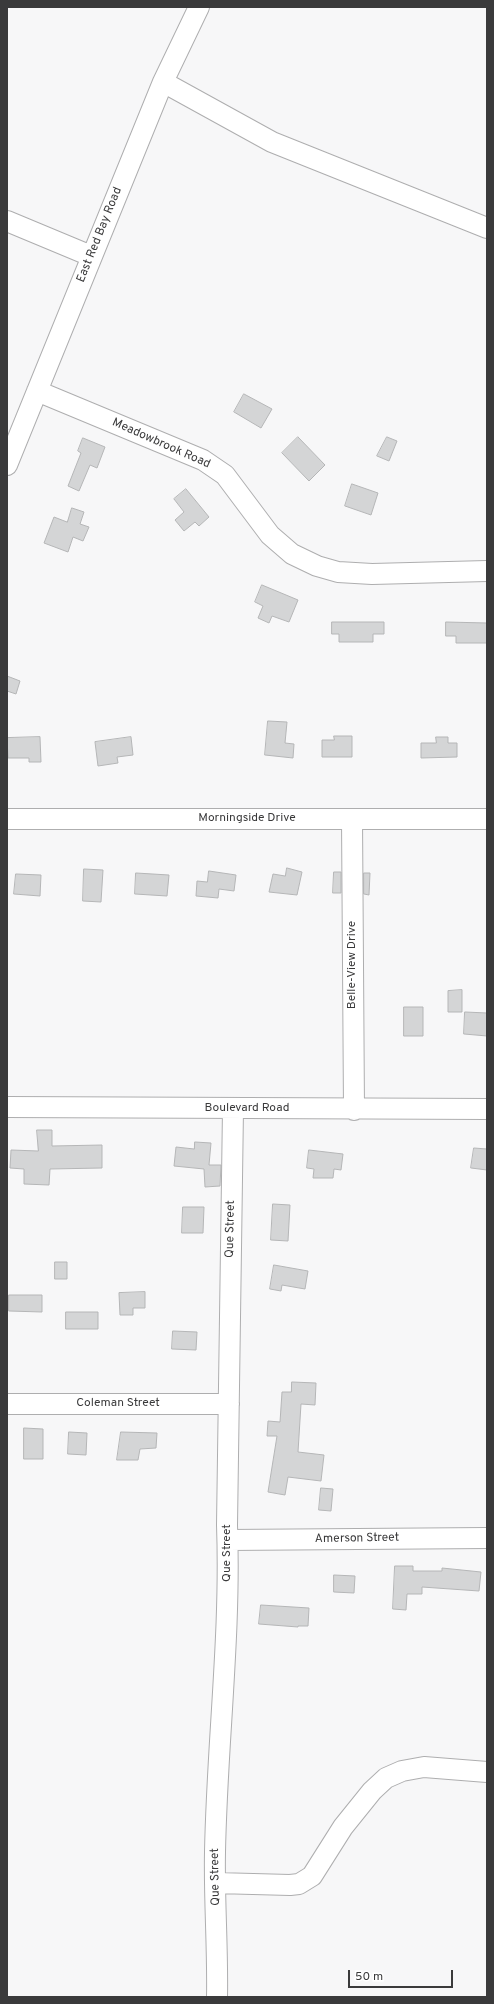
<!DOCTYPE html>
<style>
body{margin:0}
#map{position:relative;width:494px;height:2004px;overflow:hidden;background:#f7f7f8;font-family:Overpass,sans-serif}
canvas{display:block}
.frame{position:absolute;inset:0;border:8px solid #3a3a3b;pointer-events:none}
.scale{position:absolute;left:348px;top:1970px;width:105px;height:18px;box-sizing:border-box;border:2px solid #3a3a3b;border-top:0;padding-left:5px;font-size:12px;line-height:14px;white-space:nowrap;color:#3a3a3b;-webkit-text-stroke:3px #fff;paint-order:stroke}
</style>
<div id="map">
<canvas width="494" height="2004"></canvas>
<div class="frame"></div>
<div class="scale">50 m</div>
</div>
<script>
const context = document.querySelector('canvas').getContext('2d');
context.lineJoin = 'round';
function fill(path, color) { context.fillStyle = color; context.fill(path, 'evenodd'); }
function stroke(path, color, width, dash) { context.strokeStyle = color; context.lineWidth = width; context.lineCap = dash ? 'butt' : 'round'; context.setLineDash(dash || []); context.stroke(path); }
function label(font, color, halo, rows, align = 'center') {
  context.font = font + ' Overpass,sans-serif'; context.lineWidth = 3; context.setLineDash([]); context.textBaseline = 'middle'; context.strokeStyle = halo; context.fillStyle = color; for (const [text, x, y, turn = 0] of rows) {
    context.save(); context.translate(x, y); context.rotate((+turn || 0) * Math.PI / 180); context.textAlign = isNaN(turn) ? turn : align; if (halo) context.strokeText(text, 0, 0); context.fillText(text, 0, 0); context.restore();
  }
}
const building = new Path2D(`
 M 244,394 L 272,409 L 261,428 L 234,412 Z
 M 298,437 L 325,465 L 309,481 L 282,453 Z
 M 387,437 L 397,441 L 389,461 L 377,456 Z
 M 83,438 L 105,447 L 97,468 L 90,465 L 79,491 L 68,486 L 81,453 L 78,451 Z
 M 352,484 L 378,493 L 371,515 L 345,506 Z
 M 186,489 L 209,517 L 199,526 L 195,522 L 184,531 L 175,520 L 184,512 L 174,499 Z
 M 72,508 L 84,512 L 80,524 L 89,527 L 83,541 L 73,537 L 68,552 L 44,543 L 54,517 L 67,522 Z
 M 262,585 L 298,600 L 289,622 L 272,616 L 269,623 L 258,618 L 263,606 L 255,602 Z
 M 332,622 L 384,622 L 384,634 L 373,634 L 373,642 L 339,642 L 339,634 L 332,634 Z
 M 446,622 L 487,623 L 487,643 L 456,643 L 456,636 L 446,636 Z
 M 7,676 L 20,681 L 16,694 L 7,691 Z
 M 268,721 L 287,722 L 285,743 L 294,744 L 293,758 L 265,755 Z
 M 334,736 L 352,736 L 352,757 L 322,757 L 322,740 L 334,740 Z
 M 40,737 L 41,762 L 29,762 L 29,758 L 8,758 L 7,738 Z
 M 131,737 L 133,755 L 117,757 L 118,763 L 98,766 L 95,742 Z
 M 436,737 L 448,737 L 448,743 L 457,743 L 457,757 L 421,758 L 421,743 L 436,743 Z
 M 287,868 L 302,872 L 297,895 L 269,892 L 273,874 L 285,876 Z
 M 84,869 L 103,870 L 101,902 L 83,901 Z
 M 209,871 L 236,875 L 234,891 L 219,889 L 218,898 L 196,896 L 197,881 L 207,882 Z
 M 334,872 L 341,872 L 341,893 L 333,893 Z
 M 136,873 L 169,875 L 167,896 L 135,894 Z
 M 364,873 L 370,873 L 369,895 L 364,894 Z
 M 16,874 L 41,875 L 40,896 L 14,894 Z
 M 462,990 L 462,1012 L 448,1012 L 448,991 Z
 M 404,1007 L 423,1007 L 423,1036 L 404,1036 Z
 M 465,1012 L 487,1013 L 487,1036 L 464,1034 Z
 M 37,1130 L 52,1130 L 52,1146 L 102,1145 L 102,1168 L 50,1169 L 49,1185 L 24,1184 L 24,1169 L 10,1168 L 11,1150 L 38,1151 Z
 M 195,1142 L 211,1143 L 209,1165 L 221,1165 L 220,1186 L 205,1187 L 204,1169 L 174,1166 L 176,1147 L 194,1149 Z
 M 474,1148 L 487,1149 L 487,1170 L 471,1168 Z
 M 309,1150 L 343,1154 L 341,1170 L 334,1169 L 333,1178 L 313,1178 L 314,1169 L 307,1168 Z
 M 273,1204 L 290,1205 L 288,1241 L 271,1240 Z
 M 183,1207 L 204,1207 L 203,1233 L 182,1233 Z
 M 55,1262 L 67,1262 L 67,1279 L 55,1279 Z
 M 274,1265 L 308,1271 L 305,1289 L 282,1285 L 281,1291 L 270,1289 Z
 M 145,1292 L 145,1308 L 133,1308 L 133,1315 L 120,1315 L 119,1293 Z
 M 9,1295 L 42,1295 L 42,1312 L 9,1311 Z
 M 66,1312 L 98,1312 L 98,1329 L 66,1329 Z
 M 173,1331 L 197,1332 L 196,1350 L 172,1349 Z
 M 292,1382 L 316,1383 L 315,1405 L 301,1404 L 298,1452 L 324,1455 L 321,1481 L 288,1477 L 285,1495 L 268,1492 L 277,1436 L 267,1436 L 268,1421 L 280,1422 L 282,1392 L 291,1392 Z
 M 24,1428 L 43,1429 L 43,1459 L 24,1459 Z
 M 69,1432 L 87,1433 L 86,1455 L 68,1454 Z
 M 121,1432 L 157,1433 L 156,1448 L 140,1449 L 138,1460 L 117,1460 Z
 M 321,1488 L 333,1489 L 331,1511 L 319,1510 Z
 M 395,1566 L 413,1566 L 413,1571 L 442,1571 L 442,1568 L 481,1572 L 479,1591 L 422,1587 L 422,1594 L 407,1594 L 406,1610 L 393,1609 Z
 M 334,1575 L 355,1576 L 354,1593 L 334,1592 Z
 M 261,1605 L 309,1608 L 308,1626 L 298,1626 L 298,1627 L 259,1624 Z`);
fill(building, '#d4d5d6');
stroke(building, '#b5b6b7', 1);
const minor = new Path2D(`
 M 163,82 L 272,142 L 487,228
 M 7,221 L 91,256
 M 37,391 L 203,460 L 225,475 L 270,535 L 292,554 L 317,566 L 338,572 L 372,574 L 487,571
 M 7,465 L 163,82 L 199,7
 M 7,819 L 487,819
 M 352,819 L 354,1110
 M 7,1107 L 487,1109
 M 7,1404 L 229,1404
 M 228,1540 L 487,1538
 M 216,1883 L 290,1885 L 299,1884 L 312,1876 L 343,1827 L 372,1791 L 386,1778 L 402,1771 L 424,1767 L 487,1772
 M 217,1997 C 218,1949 214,1900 215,1852 C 217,1743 231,1634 227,1525 L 233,1109`);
stroke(minor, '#aeaeaf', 22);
stroke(minor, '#fff', 20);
label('12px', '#3a3a3b', '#fff', [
 ["East Red Bay Road",100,235,-68],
 ["Meadowbrook Road",161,444,24],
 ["Morningside Drive",247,819],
 ["Belle-View Drive",353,965,-90],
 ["Boulevard Road",247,1109],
 ["Que Street",231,1229,-89],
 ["Coleman Street",118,1404],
 ["Amerson Street",357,1539,-1],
 ["Que Street",228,1553,-90],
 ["Que Street",216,1877,-91]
]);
</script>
